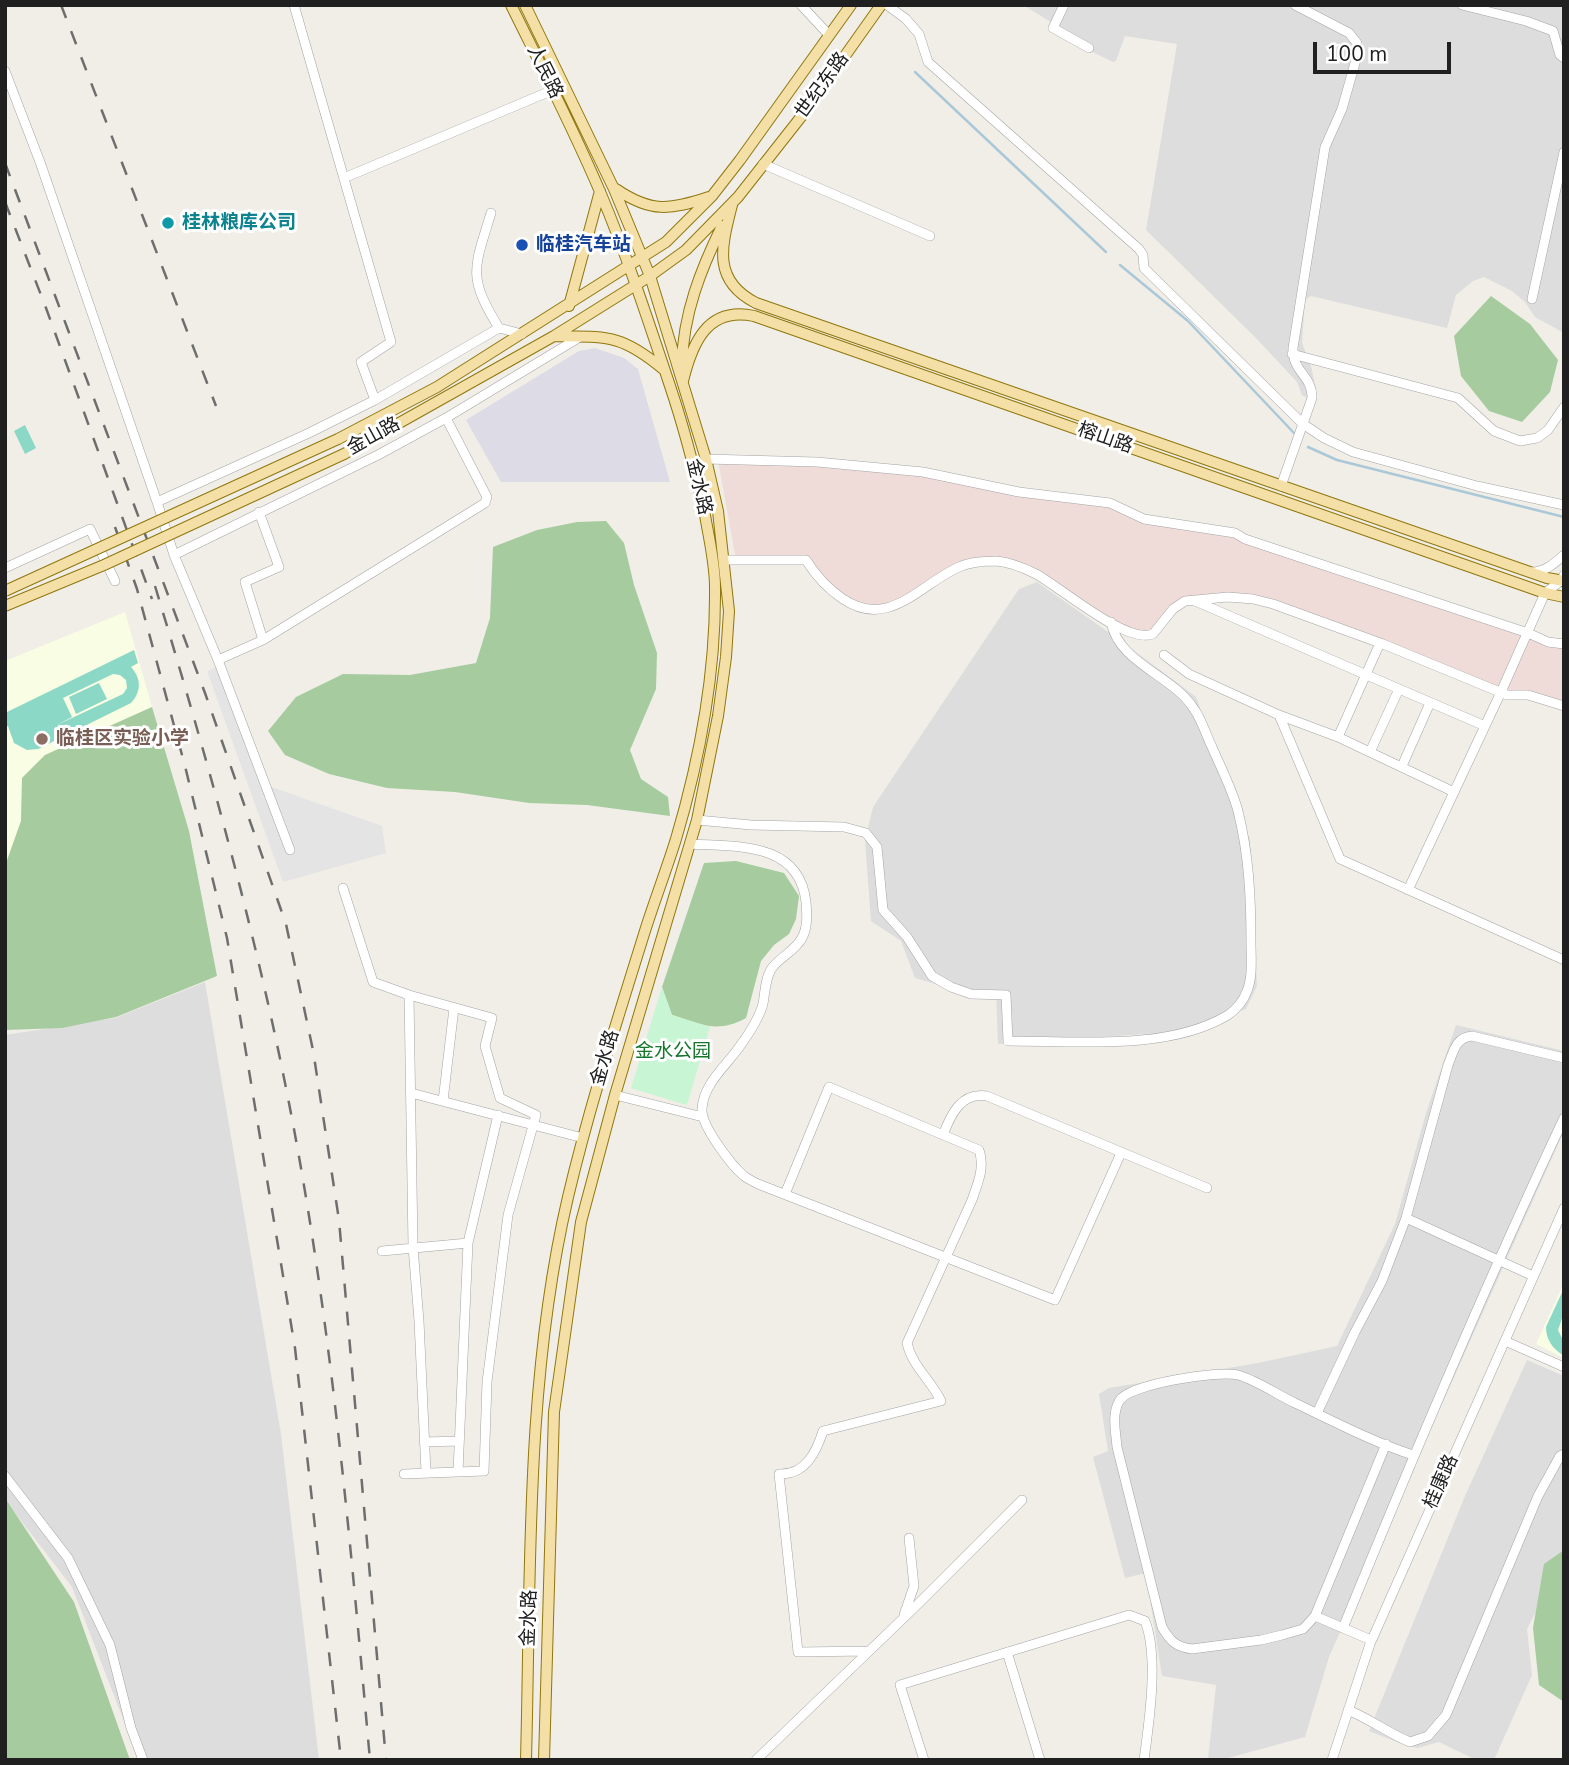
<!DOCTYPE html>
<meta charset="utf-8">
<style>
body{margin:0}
#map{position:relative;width:1569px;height:1765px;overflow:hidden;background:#f0eee7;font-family:"Nunito Sans",sans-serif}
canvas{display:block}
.frame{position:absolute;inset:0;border:7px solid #202020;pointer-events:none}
.scale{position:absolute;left:1313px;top:42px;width:138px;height:32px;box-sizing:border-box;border:4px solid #202020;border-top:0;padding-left:9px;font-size:21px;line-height:24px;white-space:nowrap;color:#202020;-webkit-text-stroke:5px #fff;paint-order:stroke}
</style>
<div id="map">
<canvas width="1569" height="1765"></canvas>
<div class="frame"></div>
<div class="scale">100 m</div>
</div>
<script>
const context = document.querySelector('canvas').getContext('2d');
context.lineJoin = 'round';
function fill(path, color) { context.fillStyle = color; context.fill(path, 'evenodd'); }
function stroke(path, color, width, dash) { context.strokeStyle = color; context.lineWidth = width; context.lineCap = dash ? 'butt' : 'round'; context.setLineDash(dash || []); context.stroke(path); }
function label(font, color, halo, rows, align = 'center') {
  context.font = font + ' "Nunito Sans","Noto Sans SC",sans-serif'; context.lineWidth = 6; context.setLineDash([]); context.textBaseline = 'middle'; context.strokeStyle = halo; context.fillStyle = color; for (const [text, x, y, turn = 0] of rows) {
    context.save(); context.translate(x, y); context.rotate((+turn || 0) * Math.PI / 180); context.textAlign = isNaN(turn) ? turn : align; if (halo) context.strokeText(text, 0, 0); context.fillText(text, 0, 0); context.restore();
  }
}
fill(new Path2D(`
 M 1023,5 L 1564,5 L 1564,333 L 1535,317 L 1525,302 L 1512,291 L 1484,277 L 1473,281 L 1456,295 L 1447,328 L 1311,296 L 1305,300 L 1302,343 L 1311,366 L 1317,395 L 1312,399 L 1307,398 L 1302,395 L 1297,382 L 1255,337 L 1146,230 L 1177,44 L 1125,36 L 1116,61 L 1113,62 L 1066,39 L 1069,33 Z
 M 1037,582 L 1121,641 L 1196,697 L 1250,840 L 1257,986 L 1246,1009 L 1174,1032 L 998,1044 L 996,990 L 952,989 L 915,978 L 901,941 L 871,921 L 865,840 L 873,807 L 1019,589 Z
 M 205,982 L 281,1434 L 319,1760 L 139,1760 L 72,1587 L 5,1500 L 5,1035 L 115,1018 Z
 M 1456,1025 L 1564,1051 L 1564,1131 L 1329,1657 L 1305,1737 L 1221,1760 L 1208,1760 L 1216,1685 L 1162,1676 L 1146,1573 L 1125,1578 L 1093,1457 L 1108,1451 L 1099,1394 L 1109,1388 L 1258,1363 L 1337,1346 L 1395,1224 L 1426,1113 Z
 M 1527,1360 L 1564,1376 L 1564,1558 L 1527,1629 L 1532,1675 L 1494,1760 L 1476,1760 L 1439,1742 L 1417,1748 L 1402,1744 L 1369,1731 L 1465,1496 Z`), '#dedddd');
fill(new Path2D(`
 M 718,460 L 923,472 L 1097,502 L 1130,514 L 1235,533 L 1564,644 L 1564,706 L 1513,695 L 1253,599 L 1185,601 L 1153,634 L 1141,636 L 1039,576 L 1001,562 L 960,566 L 886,608 L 846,601 L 806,560 L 736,560 Z`), '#efdcd8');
fill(new Path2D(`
 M 125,612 L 152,707 L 45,755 L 22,778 L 21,821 L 5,866 L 5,661 Z
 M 1564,1283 L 1564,1358 L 1536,1344 Z`), '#f9fde3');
fill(new Path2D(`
 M 1491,296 L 1530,324 L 1558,360 L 1550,392 L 1522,422 L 1489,411 L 1461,376 L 1454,336 Z
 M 606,521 L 624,543 L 634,585 L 657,653 L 656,689 L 630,750 L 641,779 L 668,797 L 670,816 L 587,805 L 529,803 L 455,792 L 387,788 L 329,774 L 285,755 L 268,731 L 296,697 L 343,674 L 410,675 L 476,663 L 490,618 L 493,547 L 537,530 L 577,522 Z
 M 152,707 L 189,831 L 217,976 L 116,1017 L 62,1028 L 5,1030 L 5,866 L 21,821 L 22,778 L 45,755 Z
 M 736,861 L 784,873 L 799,896 L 796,919 L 789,934 L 774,945 L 761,961 L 746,1018 C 716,1034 702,1024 672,1015 L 662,987 L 704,863 Z
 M 5,1498 L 74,1602 L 130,1760 L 5,1760 Z
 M 1564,1550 L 1564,1702 L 1539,1685 L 1533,1628 L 1544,1564 Z`), '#a6cb9f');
fill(new Path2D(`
 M 662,987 L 672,1015 L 710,1027 L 687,1105 L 631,1088 Z`), '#c8f5d3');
fill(new Path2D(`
 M 25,425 L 36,448 L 25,454 L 14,431 Z
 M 134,650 L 138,663 L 131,667 C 141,678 142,691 131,703 L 38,749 L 27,750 L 14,743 L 8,726 L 5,727 L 5,713 ZM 113,674 L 120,675 L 126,680 L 127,688 L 123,694 L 57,725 L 72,717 L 63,698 Z
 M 99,683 L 107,699 L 76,714 L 69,697 Z
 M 1564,1288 L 1564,1313 L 1558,1330 L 1564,1342 L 1564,1356 C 1553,1349 1546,1340 1546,1327 Z`), '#8cd8c6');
fill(new Path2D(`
 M 217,667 L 260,783 L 382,826 L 386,853 L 283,882 L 207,671 Z`), '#e4e4e4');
fill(new Path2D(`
 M 595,348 L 624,358 L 638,369 L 670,482 L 501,482 L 466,420 L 579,351 Z`), '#dddbe5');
stroke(new Path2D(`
 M 915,72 L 1106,252
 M 1120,265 L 1188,321 L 1294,433
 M 1308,447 L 1337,460 L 1564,517`), '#abc8d9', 2.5);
const minor = new Path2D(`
 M 801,5 L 829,35
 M 887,5 L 906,19 L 919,34 L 928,62 L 1139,249 L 1143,255 L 1144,268 L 1303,424 L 1324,438 L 1353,452 L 1477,486 L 1564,505
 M 1064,5 L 1053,28 L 1089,48
 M 1462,5 L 1526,21 L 1553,31 L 1560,55 L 1564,58
 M 5,71 L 40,162 L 157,502
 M 763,164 L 930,236
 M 344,178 L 553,90
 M 491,213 C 474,269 467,276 499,328
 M 1532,299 L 1564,152
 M 1292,354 L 1458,398 L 1494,431 L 1520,441 L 1537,438 L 1548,430 L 1564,407
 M 375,400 L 499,328 L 522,334
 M 706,459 L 817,462 L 923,472 L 1019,492 L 1110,503 L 1144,519 L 1235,533 L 1245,539 L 1528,633 L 1548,642 L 1564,644
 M 1281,486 L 1312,398 C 1313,376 1292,372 1293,348 L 1325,147 L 1342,109 L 1357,56 L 1357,43 L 1349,33 L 1295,5
 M 259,512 L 279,567 L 245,582 L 263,640
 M 174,555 L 378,455 L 446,418 L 580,337
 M 724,560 L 806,560 C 816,576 828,589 843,599 C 889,630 920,584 959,567 C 970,562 984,561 996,561 C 1010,562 1024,568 1036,574 C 1060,587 1127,645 1153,634 L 1173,609 L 1185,601 L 1228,597 L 1253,599 L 1273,604 L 1383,644 L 1507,695 L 1528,695 L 1564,706
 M 5,568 L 90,529 L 115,581
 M 1532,572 C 1545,572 1555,563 1564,555
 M 1195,601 L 1485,726
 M 1164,655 L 1189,674 L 1279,715 L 1340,859 L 1564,960
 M 218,660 L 263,640 L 485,503 L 487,497 L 446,418
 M 1279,715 L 1338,737 L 1454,792
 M 1338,737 L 1380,643
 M 1370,752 L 1399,689
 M 1402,766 L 1430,703
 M 697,820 L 751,825 L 844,827 L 866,833 L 877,847 L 883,910 L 907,937 L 932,976 L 951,987 L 971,994 L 1006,995 L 1008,1041 C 1075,1041 1169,1051 1228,1015 C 1236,1010 1244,1000 1247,991 C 1253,976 1251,959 1251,943 C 1251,898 1249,855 1238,811 C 1232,789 1221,768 1212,747 C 1206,735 1202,720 1194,709 C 1173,675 1119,664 1111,622
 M 691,844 C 736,847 799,841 806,902 C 807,914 808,927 802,938 C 795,951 780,957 772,968 C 765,978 765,993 763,1004 C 759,1018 748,1035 740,1046 C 727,1065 703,1084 702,1109 C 701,1126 732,1166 744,1176 C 748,1179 754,1182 758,1184 L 1055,1300 L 1121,1153
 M 290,850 L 218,660 L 174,555 L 157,502 L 309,433 L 375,400 L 361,362 L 391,342 L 294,5
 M 343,888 L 373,982 L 409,995 L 492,1018 L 485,1046 L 500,1098 L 536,1115 L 508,1215 L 487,1382 L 484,1471 L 404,1474
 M 1408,890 L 1501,692 L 1545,593 L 1562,580 L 1564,575
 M 409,995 L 413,1247 L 419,1321 L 426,1472
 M 411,1093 L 583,1138
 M 615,1095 L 703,1117
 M 443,1101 L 454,1008
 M 943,1135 C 951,1114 961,1092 987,1096 L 1207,1188
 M 785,1194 L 829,1087 L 979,1150 C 985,1167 978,1183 972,1200 L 907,1343 C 912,1366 931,1380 941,1401 L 823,1431 C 816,1453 805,1475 779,1474 L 798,1652 L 869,1651
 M 1406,1218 L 1533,1276
 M 382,1251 L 468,1243
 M 1505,1341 L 1564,1367
 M 1317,1413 L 1355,1332 L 1382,1281 L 1406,1218 L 1448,1065 C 1454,1051 1455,1038 1472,1036 L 1564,1058
 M 424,1442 L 459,1441
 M 1386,1444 L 1315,1616 L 1303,1629 L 1282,1635 L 1261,1640 L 1192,1649 C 1176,1647 1170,1641 1162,1627 L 1117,1447 C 1116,1433 1111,1413 1120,1400 C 1130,1384 1220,1370 1238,1375 C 1258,1381 1276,1394 1295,1403 C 1333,1421 1373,1442 1413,1455
 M 458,1472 L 468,1243 L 498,1115
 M 5,1476 L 68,1558 L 110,1645 L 131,1728 L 143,1760
 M 904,1615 L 914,1586 L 909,1538
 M 1315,1616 L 1371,1640
 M 1343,1628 C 1413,1456 1485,1286 1564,1118
 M 1007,1652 L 1040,1760
 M 1348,1710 C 1370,1719 1388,1733 1410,1742 L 1428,1736 L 1446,1715 L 1538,1496 L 1560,1456 L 1564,1454
 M 756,1760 L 916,1606 L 1022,1500
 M 924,1760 L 900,1685 L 1129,1615 L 1145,1621 C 1159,1656 1149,1723 1144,1760
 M 1332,1760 L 1370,1644 L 1564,1208`);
const major = new Path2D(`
 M 511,5 C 542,68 574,130 601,194 C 627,256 648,320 669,383 C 684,427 695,470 705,515 C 709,539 715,563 715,587 C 716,672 700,758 676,839 C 666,871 654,902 644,934 C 617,1021 589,1108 568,1197 C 525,1380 531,1573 526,1760
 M 525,5 L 614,189 L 650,276 L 706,459 L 718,511 L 729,611 L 726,657 L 718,716 L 697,820 L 615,1095 L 581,1222 L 554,1412 L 544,1760
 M 616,189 C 651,213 670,210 709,197
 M 732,205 C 722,245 711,280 756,303 L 1547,578 L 1564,581
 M 569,306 L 600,191
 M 555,336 C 607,337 621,334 663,369
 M 682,364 C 683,314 701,269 722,226
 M 683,381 C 692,344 707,306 754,316 L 1545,593 L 1564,597
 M 338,439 L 437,387 L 666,242 L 712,196 L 740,160 L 851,5
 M 344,454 L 554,336 L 650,276 L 686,250 L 738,197 L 808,108 L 881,5`);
stroke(minor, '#a4a4a4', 10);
stroke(major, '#8f770d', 12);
stroke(minor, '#fff', 9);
stroke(major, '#f4dfa7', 10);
stroke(new Path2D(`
 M 61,5 L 216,406
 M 5,163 L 205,693 L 286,924 L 313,1050 L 339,1220 L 386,1760
 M 5,202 L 46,308 L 152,599
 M 115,527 L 137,589 L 185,766 L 227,938 L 295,1348 L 341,1760
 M 155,586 C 206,755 254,925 288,1098 C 331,1316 350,1539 370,1760`), '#6e6e6e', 2.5, [14, 14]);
const majorBridge = new Path2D(`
 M 5,591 L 338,439
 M 5,606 L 104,565 L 344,454`);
stroke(majorBridge, '#8f770d', 12, []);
stroke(majorBridge, '#f4dfa7', 10);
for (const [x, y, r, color] of [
 [168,223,7,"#0f9aa8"],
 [522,245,7,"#1a4fb4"],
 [42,739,7,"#8d6e63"]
]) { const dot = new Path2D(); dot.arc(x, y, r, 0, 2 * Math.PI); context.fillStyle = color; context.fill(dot); stroke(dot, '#fff', 2.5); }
label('19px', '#202020', '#fff', [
 ["人民路",544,72,64],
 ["世纪东路",823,86,-54],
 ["金山路",374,437,-29],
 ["榕山路",1105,439,19],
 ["金水路",698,487,77],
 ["金水路",606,1058,-74],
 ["桂康路",1442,1482,-66],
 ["金水路",530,1618,-88]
]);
label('bold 19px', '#0d838f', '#fff', [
 ["桂林粮库公司",182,223]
], 'left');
label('bold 19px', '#164399', '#fff', [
 ["临桂汽车站",536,245]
], 'left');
label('bold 19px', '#785e54', '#fff', [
 ["临桂区实验小学",56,739]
], 'left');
label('19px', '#15762c', '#fff', [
 ["金水公园",673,1052]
]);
</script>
